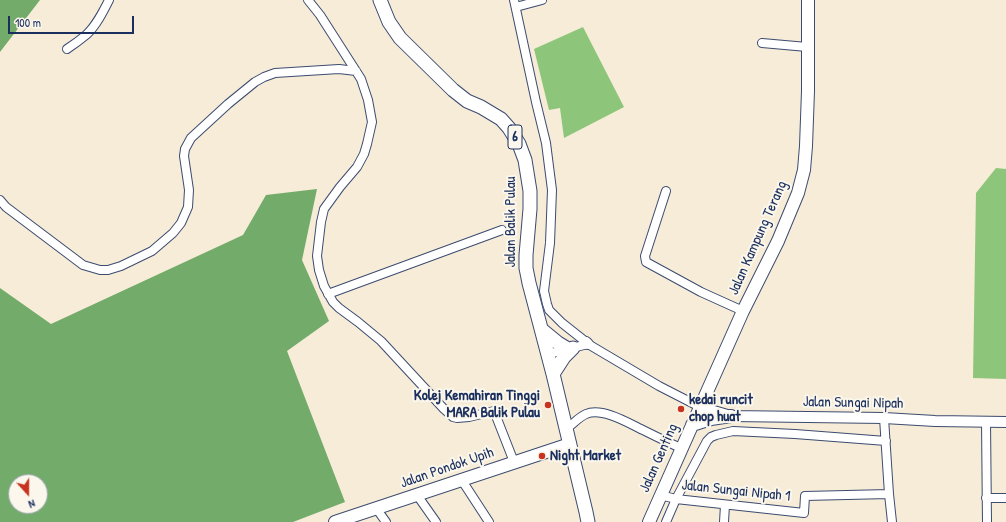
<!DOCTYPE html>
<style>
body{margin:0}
#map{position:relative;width:1006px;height:522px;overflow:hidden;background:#f6ecd7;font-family:"Patrick Hand",sans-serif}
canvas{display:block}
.north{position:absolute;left:8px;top:474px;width:40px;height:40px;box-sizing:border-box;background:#fbf7ec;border:1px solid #a1a7b3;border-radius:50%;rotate:159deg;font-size:11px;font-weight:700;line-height:16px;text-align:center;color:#1b2f5e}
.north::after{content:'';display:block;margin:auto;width:14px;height:18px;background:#c8321e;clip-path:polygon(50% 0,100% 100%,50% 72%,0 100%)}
.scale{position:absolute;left:8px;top:16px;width:126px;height:18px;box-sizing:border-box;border:2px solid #1b2f5e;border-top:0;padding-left:5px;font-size:12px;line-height:14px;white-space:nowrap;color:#1b2f5e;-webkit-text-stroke:3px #fbf7ec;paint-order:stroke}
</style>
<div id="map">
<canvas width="1006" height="522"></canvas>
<div class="north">N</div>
<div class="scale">100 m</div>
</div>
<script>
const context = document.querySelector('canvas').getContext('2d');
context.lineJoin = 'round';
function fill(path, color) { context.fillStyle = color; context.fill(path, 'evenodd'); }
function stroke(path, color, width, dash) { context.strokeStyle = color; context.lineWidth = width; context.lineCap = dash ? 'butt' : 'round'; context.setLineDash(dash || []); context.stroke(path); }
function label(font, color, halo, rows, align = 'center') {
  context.font = font + ' "Patrick Hand",sans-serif'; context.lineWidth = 4; context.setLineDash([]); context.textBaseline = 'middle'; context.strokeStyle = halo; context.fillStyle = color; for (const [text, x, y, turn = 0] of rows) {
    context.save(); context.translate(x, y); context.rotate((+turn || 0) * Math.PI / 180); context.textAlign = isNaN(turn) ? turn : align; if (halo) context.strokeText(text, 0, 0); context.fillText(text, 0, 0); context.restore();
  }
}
fill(new Path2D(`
 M 583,27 L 624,107 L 564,138 L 560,108 L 549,110 L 534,49 Z
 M 996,168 L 1006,169 L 1006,379 L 973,378 L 976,193 Z`), '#8dc67a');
fill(new Path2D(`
 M 0,0 L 40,0 L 0,52 Z
 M 317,189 L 302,260 L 329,321 L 287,351 L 345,502 L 293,522 L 0,522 L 0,288 L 51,324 L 243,235 L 266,195 ZM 16,482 L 40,482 L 40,506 L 16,506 Z`), '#72ab6a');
const minor = new Path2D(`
 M 308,0 L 320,15 L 361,79 L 368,100 L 372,122 L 367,144 L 364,154 L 357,167 L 340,187 L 324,209 L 321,222 L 317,256 L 319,270 L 324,286 L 333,302 L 339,308 L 358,322 L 381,341 L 444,409 L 453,417 L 457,418 L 469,417 L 494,411 L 514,462
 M 514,0 L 536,102 L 546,143 L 552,190 L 550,243 L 544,291 L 547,304 L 549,310 L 562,323 L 586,342
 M 516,7 L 542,0
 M 762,43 L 807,47
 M 67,49 C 73,45 80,40 86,35 C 96,26 103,12 109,0
 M 666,191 L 645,256 L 646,262 L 701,292 L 743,311
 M 0,200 L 6,207 L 83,265 L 100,270 L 108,270 L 121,266 L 152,251 L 173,233 L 181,223 L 188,207 L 189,190 L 184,156 L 185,149 L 191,138 L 228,104 L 255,82 L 264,77 L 275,73 L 339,69 L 356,71
 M 328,294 L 502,230
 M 548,354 L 588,344 L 659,386 L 700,407
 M 884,418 L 889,494 L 892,522
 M 986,421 L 987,522
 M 566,429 C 573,424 579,417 586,414 C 603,407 630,424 645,431 C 657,437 669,443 681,448
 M 461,479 L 489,522
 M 417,495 L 436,522
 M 660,495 L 676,499 L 804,513 L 805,496 L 889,494
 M 986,498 L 1006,498
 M 376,508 L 386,522
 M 666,522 L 676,499 L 707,441 L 711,437 L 716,435 L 733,431 L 795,434 L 886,441
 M 724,522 L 725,505`);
const tertiary = new Path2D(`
 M 586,342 L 588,344
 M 700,407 L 731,416 L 884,418 L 935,421 L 1006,422`);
const secondary = new Path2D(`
 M 692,425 L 711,419 L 731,416
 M 335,522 L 570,444
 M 649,522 L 743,311 L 778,241 L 798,193 L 804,170 L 806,146 L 808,91 L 808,0`);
const primary = new Path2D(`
 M 380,0 L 389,22 L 400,38 L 453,90 L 467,101 L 481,107 L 501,119 L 509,128 L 519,144 L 525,160 L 530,191 L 530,209 L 526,255 L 526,268 L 529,283 L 553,374 L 586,512 L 588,522
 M 541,329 L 558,343 L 568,349
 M 553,374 L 564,357 L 573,348`);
stroke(minor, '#3c4b70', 10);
stroke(tertiary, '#3c4b70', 12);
stroke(secondary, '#3c4b70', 14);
stroke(primary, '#3c4b70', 15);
stroke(minor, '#fff', 8);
stroke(tertiary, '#fff', 10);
stroke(secondary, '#fff', 12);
stroke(primary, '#fff', 13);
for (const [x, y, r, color] of [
 [548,405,4,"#c8321e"],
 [681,409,4,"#c8321e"],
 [542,456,4,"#c8321e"]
]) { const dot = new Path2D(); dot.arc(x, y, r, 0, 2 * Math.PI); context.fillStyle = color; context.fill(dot); stroke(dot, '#fbf7ec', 1.5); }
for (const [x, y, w] of [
 [515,137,14]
]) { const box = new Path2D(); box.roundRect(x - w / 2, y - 12, w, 24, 3); context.fillStyle = '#fbf7ec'; context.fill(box); stroke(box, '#1b2f5e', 1); }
label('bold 14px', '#1b2f5e', null, [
 ["6",515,137]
]);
label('15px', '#1b2f5e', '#fbf7ec', [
 ["Jalan Balik Pulau",511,222,-90],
 ["Jalan Kampung Terang",758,238,-66],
 ["Jalan Sungai Nipah",853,403,1],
 ["Jalan Genting",659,458,-66],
 ["Jalan Pondok Upih",447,468,-19],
 ["Jalan Sungai Nipah 1",736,491,6]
]);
label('bold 15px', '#1b2f5e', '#fbf7ec', [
 ["Kolej Kemahiran Tinggi",540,396,"right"],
 ["MARA Balik Pulau",540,413,"right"],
 ["kedai runcit",689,400],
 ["chop huat",689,417],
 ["Night Market",550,456]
], 'left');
</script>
